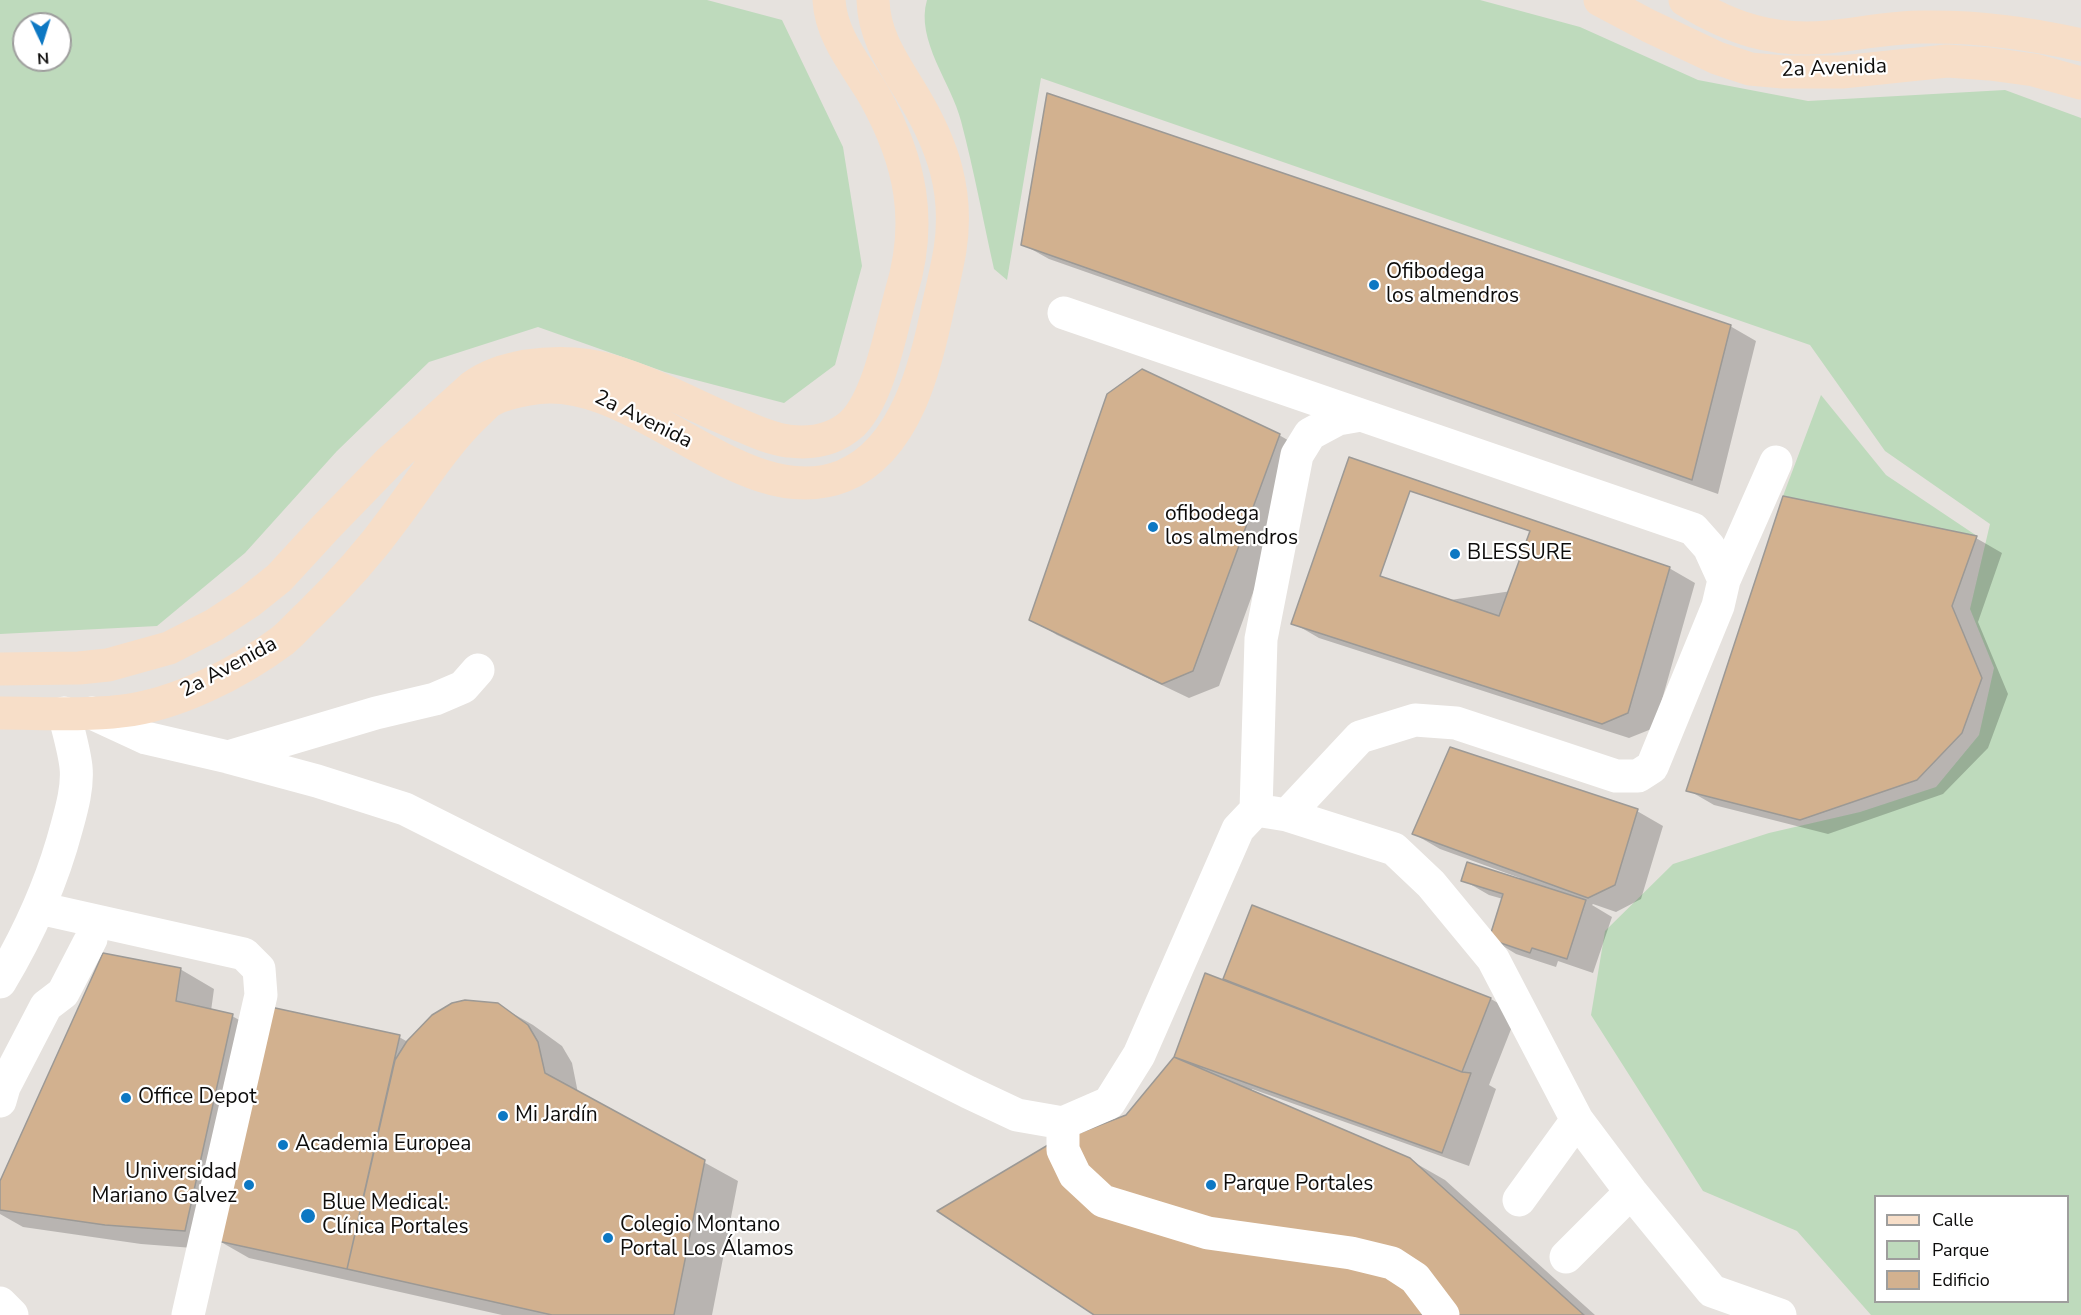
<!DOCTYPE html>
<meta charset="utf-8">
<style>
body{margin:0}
#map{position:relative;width:2081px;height:1315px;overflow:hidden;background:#e6e2de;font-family:"Nunito Sans",sans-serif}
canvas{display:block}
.legend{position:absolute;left:1874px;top:1195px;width:195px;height:108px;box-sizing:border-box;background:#fff;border:2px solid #9e9e9d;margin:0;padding:8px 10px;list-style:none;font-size:18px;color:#0d0c0b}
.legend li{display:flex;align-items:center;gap:12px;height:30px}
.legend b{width:30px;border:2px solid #9e9e9d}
.north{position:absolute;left:12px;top:12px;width:60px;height:60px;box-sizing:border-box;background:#fff;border:2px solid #9e9e9d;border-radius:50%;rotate:176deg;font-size:16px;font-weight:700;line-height:24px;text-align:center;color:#0d0c0b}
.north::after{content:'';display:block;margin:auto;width:21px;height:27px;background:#0d78c3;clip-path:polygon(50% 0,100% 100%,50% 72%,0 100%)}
</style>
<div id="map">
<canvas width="2081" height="1315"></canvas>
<ul class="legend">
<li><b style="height:8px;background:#f7dec8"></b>Calle</li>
<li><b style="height:16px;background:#bedabc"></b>Parque</li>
<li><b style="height:16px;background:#d2b18f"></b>Edificio</li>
</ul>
<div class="north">N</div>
</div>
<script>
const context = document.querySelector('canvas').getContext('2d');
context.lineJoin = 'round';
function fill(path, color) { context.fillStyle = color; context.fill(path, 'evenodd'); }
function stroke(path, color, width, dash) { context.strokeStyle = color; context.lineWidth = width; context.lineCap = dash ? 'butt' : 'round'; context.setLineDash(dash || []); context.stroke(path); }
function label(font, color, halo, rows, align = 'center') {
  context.font = font + ' "Nunito Sans",sans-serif'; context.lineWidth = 4.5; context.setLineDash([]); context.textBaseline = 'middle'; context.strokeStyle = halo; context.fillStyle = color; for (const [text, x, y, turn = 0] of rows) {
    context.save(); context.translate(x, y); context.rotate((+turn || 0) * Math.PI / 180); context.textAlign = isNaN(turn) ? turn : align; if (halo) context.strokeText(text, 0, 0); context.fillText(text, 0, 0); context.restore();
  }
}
fill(new Path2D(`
 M 0,0 L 707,0 L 782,20 L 843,147 L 862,266 L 835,365 L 784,403 L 665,372 L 538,327 L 429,362 L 337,451 L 245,553 L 157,626 L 0,634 ZM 24,24 L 60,24 L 60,60 L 24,60 Z
 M 927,0 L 1480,0 L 1580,27 L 1698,80 L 1808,101 L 2005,90 L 2081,118 L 2081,1315 L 1871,1315 L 1797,1231 L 1703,1191 L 1591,1015 L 1605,931 L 1673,864 L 1769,833 L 1860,812 L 1936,787 L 1979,735 L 1994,668 L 1970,609 L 1990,524 L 1885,451 L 1810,345 L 1041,78 L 1007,280 L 994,269 C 983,220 974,170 961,121 C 952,84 915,40 927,0 ZM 2068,1196 L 2068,1302 L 1876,1302 L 1876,1196 Z
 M 1821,395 L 1886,475 L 1977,536 L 1783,496 Z`), '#bedabc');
fill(new Path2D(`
 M 1022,244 L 1730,326 L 1756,341 L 1718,494 L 1049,259 Z
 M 1279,435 L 1305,450 L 1219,686 L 1189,698 L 1057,635 L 1031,619 Z
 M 1976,538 L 2002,553 L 1978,622 L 2008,694 L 1988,748 L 1943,794 L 1828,834 L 1714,805 L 1688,790 Z
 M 1669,568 L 1695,583 L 1654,728 L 1629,738 L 1319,638 L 1293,623 Z
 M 1637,811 L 1663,826 L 1641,899 L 1616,912 L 1593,904 L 1592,905 L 1612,917 L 1593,973 L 1558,961 L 1556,967 L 1516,954 L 1490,938 L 1503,899 L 1489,895 L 1463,880 L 1519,880 L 1520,878 L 1440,849 L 1414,834 Z
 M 1253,907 L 1491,999 L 1517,1014 L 1489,1085 L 1496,1089 L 1469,1166 L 1252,1089 L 1251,1091 L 1410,1160 L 1445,1180 L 1595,1315 L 1097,1315 L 1126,1116 L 1176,1058 L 1224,981 Z
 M 180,969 L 214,989 L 211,1011 L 232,1016 L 261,1032 L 399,1037 L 408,1042 L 498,1005 L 533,1025 L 562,1046 L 572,1063 L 578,1093 L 738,1181 L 712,1315 L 502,1315 L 249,1258 L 221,1242 L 219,1250 L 141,1244 L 23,1227 L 0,1214 L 0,1184 Z`), '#0003');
const building = new Path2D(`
 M 1047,93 L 1731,325 L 1692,480 L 1021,245 Z
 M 1142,369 L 1280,434 L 1193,671 L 1162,684 L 1029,620 L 1107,394 Z
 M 1349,457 L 1670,567 L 1628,713 L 1602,724 L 1291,624 Z
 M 1410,491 L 1530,531 L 1499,616 L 1380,576 Z
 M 1783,496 L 1977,536 L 1952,606 L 1982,678 L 1962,733 L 1917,780 L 1800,820 L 1686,791 Z
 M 1450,747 L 1638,809 L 1615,885 L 1588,898 L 1412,834 Z
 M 1467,862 L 1586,900 L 1567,959 L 1532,948 L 1530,953 L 1489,939 L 1503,894 L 1461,881 Z
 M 1252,905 L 1491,998 L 1462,1072 L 1223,979 Z
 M 103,953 L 181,968 L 176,1001 L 233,1014 L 185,1231 L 105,1225 L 0,1210 L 0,1181 Z
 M 1205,973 L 1462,1072 L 1471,1073 L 1442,1153 L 1174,1057 Z
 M 465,1000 L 498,1003 L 528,1025 L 538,1042 L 545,1073 L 705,1160 L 674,1315 L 552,1315 L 347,1269 L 395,1060 L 407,1041 L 432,1015 L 452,1003 Z
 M 266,1006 L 400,1035 L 347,1269 L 213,1240 Z
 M 1174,1057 L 1410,1158 L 1584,1315 L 1094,1315 L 937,1211 L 1048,1145 L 1126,1115 Z`);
fill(building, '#d2b18f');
stroke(building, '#9c9995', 1.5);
stroke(new Path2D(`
 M 1064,313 L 1361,415
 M 1724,580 L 1776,462
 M 92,713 L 146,738 L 228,757 L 317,781 L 405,809 L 968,1092 L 1017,1115 L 1063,1123 L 1109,1103 L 1139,1055 L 1238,829 L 1256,810 L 1287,815 L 1394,849 L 1431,884 L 1493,959 L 1577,1120 L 1631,1192 L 1712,1291 L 1780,1315
 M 228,757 L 376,713 L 435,699 L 463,687 L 478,670
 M 1256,810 L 1261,639 L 1297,455 L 1310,434 L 1338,419 L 1361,415 L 1693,529 L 1709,547 L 1724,580 L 1718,606 L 1652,767 L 1638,776 L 1616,776 L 1456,723 L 1415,720 L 1360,737 L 1287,815
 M 39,908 L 244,954 L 259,969 L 261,995 L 188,1315
 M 0,982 C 30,932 52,883 67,826 C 72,808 78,786 76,767 C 74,749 68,730 64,713
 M 0,1101 L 4,1087 L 46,1006 L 63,993 L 91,939
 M 1063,1123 L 1063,1150 L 1075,1175 L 1103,1201 L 1208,1233 L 1351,1253 L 1392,1263 L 1415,1278 L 1443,1315
 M 1519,1200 L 1577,1120
 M 1566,1257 L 1631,1192
 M 0,1303 L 12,1315`), '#fff', 33);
stroke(new Path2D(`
 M 1600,0 L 1649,26 L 1717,58 L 1750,69 L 1783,72 L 1842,72 L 1947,61 L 1990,64 L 2034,70 L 2081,83
 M 1685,0 C 1732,29 1773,42 1828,37 C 1859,34 1891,27 1923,27 C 1976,26 2029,33 2081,45
 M 0,669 L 79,668 L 108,665 L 169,648 L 214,625 L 249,602 L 279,578 L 326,527 L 389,462 L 472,387 C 488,375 506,370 526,366 C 555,362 583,362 612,371 C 653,383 693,405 733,422 C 750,429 769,439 788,441 C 811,444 834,440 852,424 C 879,398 891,330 901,293 C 923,222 911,162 875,97 C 857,66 831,37 829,0
 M 0,713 C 40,713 82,716 122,711 C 176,705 239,673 282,641 C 292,633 300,623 309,615 C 341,584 369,553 395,517 C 421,482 444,445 475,415 C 481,410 486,403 492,400 C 503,394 517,391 529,389 C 635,368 740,517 843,476 C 907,450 927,362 939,302 C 943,285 947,267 950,250 C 959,192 943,146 914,97 C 895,65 874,38 873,0`), '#f7dec8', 33);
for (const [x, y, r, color] of [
 [1374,285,6,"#0d78c3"],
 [1153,527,6,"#0d78c3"],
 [1455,554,6,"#0d78c3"],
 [126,1098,6,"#0d78c3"],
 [503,1116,6,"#0d78c3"],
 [283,1145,6,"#0d78c3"],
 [249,1185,6,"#0d78c3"],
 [1211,1185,6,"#0d78c3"],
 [308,1216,8,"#0d78c3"],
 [608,1238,6,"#0d78c3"]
]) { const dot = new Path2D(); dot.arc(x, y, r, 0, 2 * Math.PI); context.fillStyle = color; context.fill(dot); stroke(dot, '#fff', 2); }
label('21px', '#0d0c0b', '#fff', [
 ["2a Avenida",1834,69,-2],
 ["2a Avenida",643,420,26],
 ["2a Avenida",229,668,-28]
]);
label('21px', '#0d0c0b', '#fff', [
 ["Ofibodega",1386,273],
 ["los almendros",1386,297],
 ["ofibodega",1165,515],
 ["los almendros",1165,539],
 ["BLESSURE",1467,554],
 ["Office Depot",138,1098],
 ["Mi Jardín",515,1116],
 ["Academia Europea",295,1145],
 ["Universidad",237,1173,"right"],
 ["Mariano Galvez",237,1197,"right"],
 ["Parque Portales",1223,1185],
 ["Blue Medical:",322,1204],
 ["Clínica Portales",322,1228],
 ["Colegio Montano",620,1226],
 ["Portal Los Álamos",620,1250]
], 'left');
</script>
